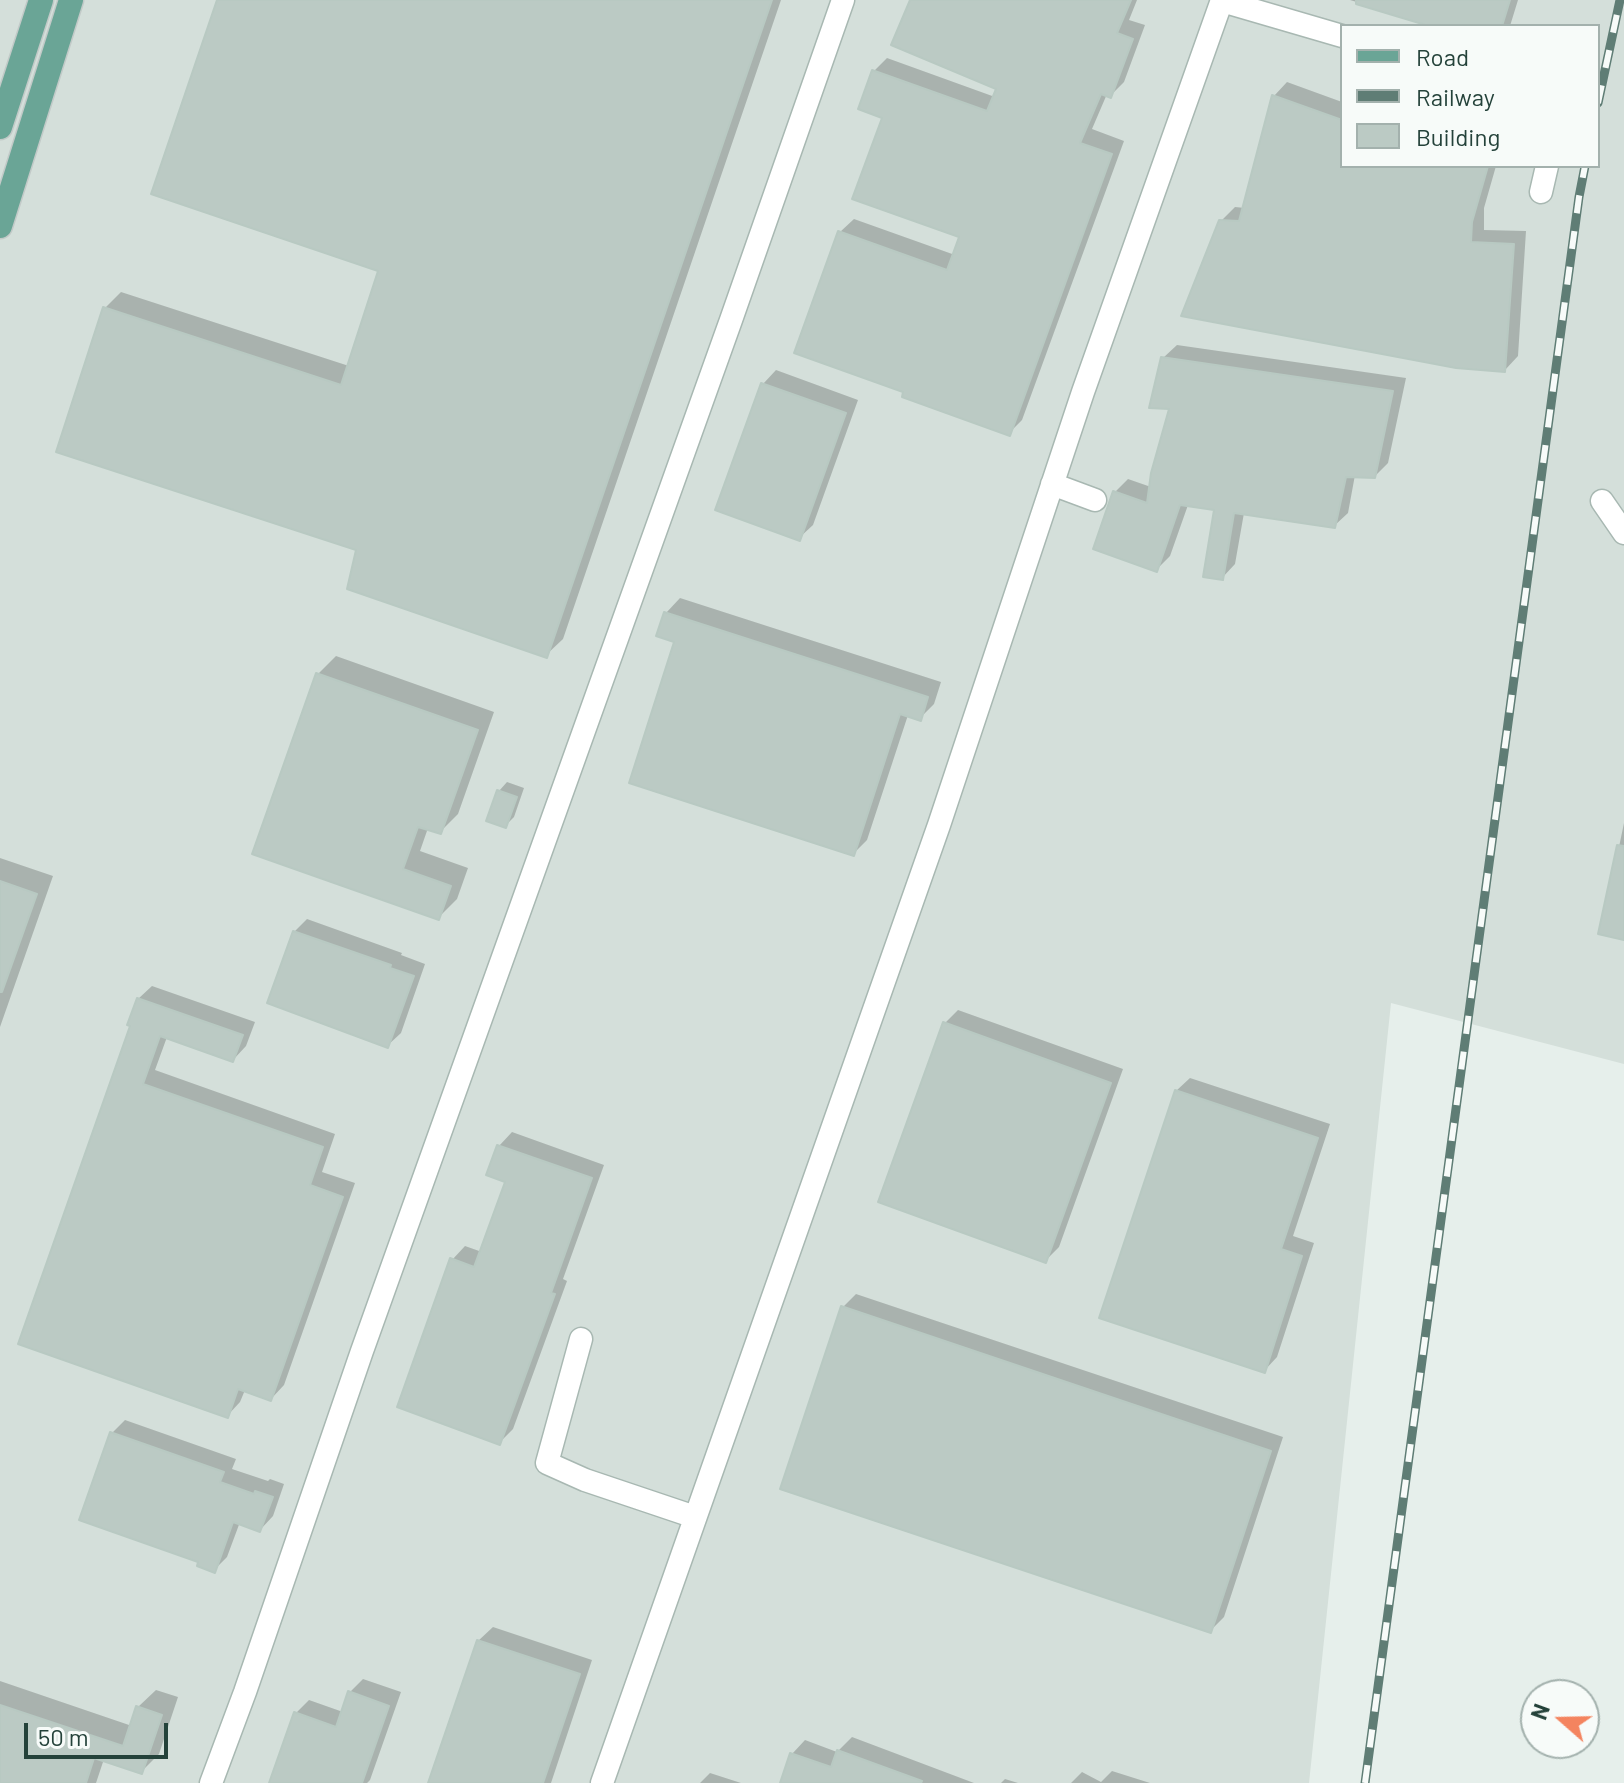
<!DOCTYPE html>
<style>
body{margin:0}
#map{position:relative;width:1624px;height:1783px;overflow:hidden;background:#e6efeb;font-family:Barlow,sans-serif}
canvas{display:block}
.legend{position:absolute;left:1340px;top:24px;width:260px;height:144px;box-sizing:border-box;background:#f7fbf9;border:2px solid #a3b1ad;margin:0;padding:10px 14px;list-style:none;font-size:24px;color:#24423a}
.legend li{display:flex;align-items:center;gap:16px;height:40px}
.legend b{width:40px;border:2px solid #a3b1ad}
.north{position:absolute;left:1520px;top:1679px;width:80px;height:80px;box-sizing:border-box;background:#f7fbf9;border:2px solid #a3b1ad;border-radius:50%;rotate:290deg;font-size:22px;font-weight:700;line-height:32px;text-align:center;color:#24423a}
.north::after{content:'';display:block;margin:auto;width:28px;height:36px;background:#f4845f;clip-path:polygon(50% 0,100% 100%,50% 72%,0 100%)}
.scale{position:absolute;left:24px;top:1723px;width:144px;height:36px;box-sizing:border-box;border:4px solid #24423a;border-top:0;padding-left:10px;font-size:24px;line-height:28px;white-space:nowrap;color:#24423a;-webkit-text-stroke:6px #f7fbf9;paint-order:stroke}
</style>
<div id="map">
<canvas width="1624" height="1783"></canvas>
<ul class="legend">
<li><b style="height:10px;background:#6aa596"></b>Road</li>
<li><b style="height:10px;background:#5f7d75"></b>Railway</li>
<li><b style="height:22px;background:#bbcac4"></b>Building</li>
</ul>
<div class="north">N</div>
<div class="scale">50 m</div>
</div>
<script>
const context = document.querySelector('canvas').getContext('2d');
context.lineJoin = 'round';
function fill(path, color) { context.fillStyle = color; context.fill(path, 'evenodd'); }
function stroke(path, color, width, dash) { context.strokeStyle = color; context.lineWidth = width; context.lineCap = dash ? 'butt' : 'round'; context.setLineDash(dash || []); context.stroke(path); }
fill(new Path2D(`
 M 0,0 L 1624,0 L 1624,1064 L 1391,1003 L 1309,1783 L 0,1783 ZM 1342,26 L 1598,26 L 1598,166 L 1342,166 Z`), '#d4dfda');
fill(new Path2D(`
 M 220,0 L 781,0 L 563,639 L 546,655 L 358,549 L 105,308 L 121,292 L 349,366 L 380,270 Z
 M 912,0 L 1137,0 L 1129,20 L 1145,25 L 1124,82 L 1111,95 L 1107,94 L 1092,129 L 1124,141 L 1022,420 L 1009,433 L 906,391 L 840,232 L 854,219 L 955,255 L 962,236 L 884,117 L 874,71 L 887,58 L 995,97 L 998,88 Z
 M 1350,0 L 1518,0 L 1510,26 L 1436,26 Z
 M 1287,82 L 1342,102 L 1342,166 L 1496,166 L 1484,208 L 1484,230 L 1526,231 L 1518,356 L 1505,370 L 1221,221 L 1235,207 L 1245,208 L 1274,96 Z
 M 1177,345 L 1406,378 L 1388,463 L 1375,476 L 1355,475 L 1348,513 L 1334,526 L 1244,513 L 1235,564 L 1222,578 L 1217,509 L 1188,505 L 1170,556 L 1156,570 L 1115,492 L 1128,479 L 1151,487 L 1172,407 L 1163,358 Z
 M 776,370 L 858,400 L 813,525 L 799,538 L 718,509 L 763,384 Z
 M 680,598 L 941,682 L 934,704 L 920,718 L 908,715 L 867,840 L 853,854 L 666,613 Z
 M 336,656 L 494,712 L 458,814 L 440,832 L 428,828 L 420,851 L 468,868 L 457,899 L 439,917 L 255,853 L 318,674 Z
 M 507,782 L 524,788 L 514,817 L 506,825 L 499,791 Z
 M 1624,823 L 1624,938 L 1601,933 Z
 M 0,858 L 53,876 L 0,1027 Z
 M 307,919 L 402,953 L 401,955 L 425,964 L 401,1033 L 388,1045 L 294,932 Z
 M 152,986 L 255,1022 L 246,1046 L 233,1060 L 167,1037 L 155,1070 L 335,1134 L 322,1172 L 355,1183 L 284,1385 L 271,1399 L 245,1390 L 240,1402 L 227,1416 L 20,1343 L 133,1024 L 138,999 Z
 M 958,1010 L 1123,1069 L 1059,1247 L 1046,1260 L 945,1023 Z
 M 1190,1078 L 1330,1124 L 1293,1236 L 1314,1243 L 1277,1357 L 1264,1371 L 1176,1091 Z
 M 512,1132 L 604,1165 L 563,1279 L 567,1281 L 513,1429 L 500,1442 L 452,1260 L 465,1246 L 482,1252 L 508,1181 L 499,1146 Z
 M 856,1294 L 1283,1437 L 1224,1617 L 1211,1630 L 843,1307 Z
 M 125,1420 L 236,1459 L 232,1469 L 268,1481 L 270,1479 L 284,1484 L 273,1516 L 260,1530 L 240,1522 L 227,1557 L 214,1570 L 201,1561 L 112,1433 Z
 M 493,1627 L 592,1660 L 551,1783 L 430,1783 L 478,1641 Z
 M 363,1679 L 401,1692 L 370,1780 L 367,1783 L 271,1783 L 296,1713 L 309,1700 L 343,1712 L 350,1692 Z
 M 0,1681 L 132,1726 L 138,1707 L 156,1690 L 178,1697 L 159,1754 L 142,1771 L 104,1759 L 96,1783 L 0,1783 Z
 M 852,1737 L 974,1783 L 782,1783 L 792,1754 L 805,1740 L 837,1752 Z
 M 1112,1771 L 1150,1783 L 1071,1783 L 1082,1772 L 1101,1782 Z
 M 710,1773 L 741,1783 L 700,1783 Z
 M 1005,1779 L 1018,1783 L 1001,1783 Z`), '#0003');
const building = new Path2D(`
 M 217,0 L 772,0 L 547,658 L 347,589 L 356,550 L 56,452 L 103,307 L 341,385 L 378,271 L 151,194 Z
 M 910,0 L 1131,0 L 1117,33 L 1133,39 L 1111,98 L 1101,94 L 1080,143 L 1112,154 L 1010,436 L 902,397 L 903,392 L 794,353 L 838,231 L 947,270 L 959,237 L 852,199 L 882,118 L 858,109 L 872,70 L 987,111 L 996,89 L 891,45 Z
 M 1356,0 L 1510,0 L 1502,26 L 1429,26 L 1356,4 Z
 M 1272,95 L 1342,120 L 1342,166 L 1488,166 L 1472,222 L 1471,242 L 1514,244 L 1505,372 L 1456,368 L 1181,316 L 1219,220 L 1239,221 Z
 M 1161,357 L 1393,391 L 1375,478 L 1346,477 L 1335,528 L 1234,513 L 1223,580 L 1203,577 L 1214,510 L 1180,505 L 1157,572 L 1093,549 L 1113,491 L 1147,503 L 1151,473 L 1169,409 L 1149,408 Z
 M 761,383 L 846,413 L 800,541 L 715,510 Z
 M 664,612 L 928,697 L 921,721 L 900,714 L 854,856 L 629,783 L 674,642 L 656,636 Z
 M 316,673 L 478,730 L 441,834 L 418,827 L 403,869 L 451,886 L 439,920 L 252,854 Z
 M 497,790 L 517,797 L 506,828 L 486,821 Z
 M 1617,845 L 1624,846 L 1624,940 L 1598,934 Z
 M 0,881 L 37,894 L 2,992 L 0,992 Z
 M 293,931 L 391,965 L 390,968 L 414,976 L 388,1048 L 267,1003 Z
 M 137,998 L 243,1035 L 233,1062 L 160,1036 L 143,1084 L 323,1147 L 310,1185 L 343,1197 L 271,1401 L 238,1389 L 228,1418 L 18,1344 L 130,1026 L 127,1025 Z
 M 943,1022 L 1111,1083 L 1046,1263 L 878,1202 Z
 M 1175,1090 L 1318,1138 L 1281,1249 L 1302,1256 L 1265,1373 L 1099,1318 Z
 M 497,1145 L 592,1178 L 551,1293 L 555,1294 L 500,1445 L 397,1407 L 450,1258 L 474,1267 L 505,1182 L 486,1175 Z
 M 841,1306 L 1271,1451 L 1211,1633 L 780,1489 Z
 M 110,1432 L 224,1472 L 220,1482 L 254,1494 L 255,1491 L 273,1497 L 260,1532 L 233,1522 L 215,1573 L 197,1566 L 198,1562 L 79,1520 Z
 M 477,1640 L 580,1674 L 543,1783 L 428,1783 Z
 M 348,1691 L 389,1706 L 362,1783 L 269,1783 L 294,1712 L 336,1727 Z
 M 0,1705 L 123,1746 L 136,1706 L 162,1715 L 142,1774 L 94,1758 L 86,1783 L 0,1783 Z
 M 837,1750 L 922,1781 L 921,1783 L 780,1783 L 790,1753 L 831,1767 Z`);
fill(building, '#bbcac4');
stroke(building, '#b8c9c2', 2);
const minor = new Path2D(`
 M 1222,1 L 1342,36
 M 1541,192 L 1547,166
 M 1052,484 L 1095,500
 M 1602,501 L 1624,533
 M 581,1339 L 547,1463 L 585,1480 L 695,1517
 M 211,1783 L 245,1692 L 362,1351 L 731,320 L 843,0
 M 602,1783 L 939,825 L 1083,392 L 1222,0`);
const major = new Path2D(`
 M 0,127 L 41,0
 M 0,226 L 71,0`);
stroke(minor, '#a8b8b2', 25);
stroke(major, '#c2cac8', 27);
stroke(minor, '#fff', 22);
stroke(major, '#6aa596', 24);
const rail = new Path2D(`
 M 1598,103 L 1620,0
 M 1365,1783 L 1579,197 L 1585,166`);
stroke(rail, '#5f7d75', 9);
stroke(rail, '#f7fbf9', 6, [18]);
</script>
